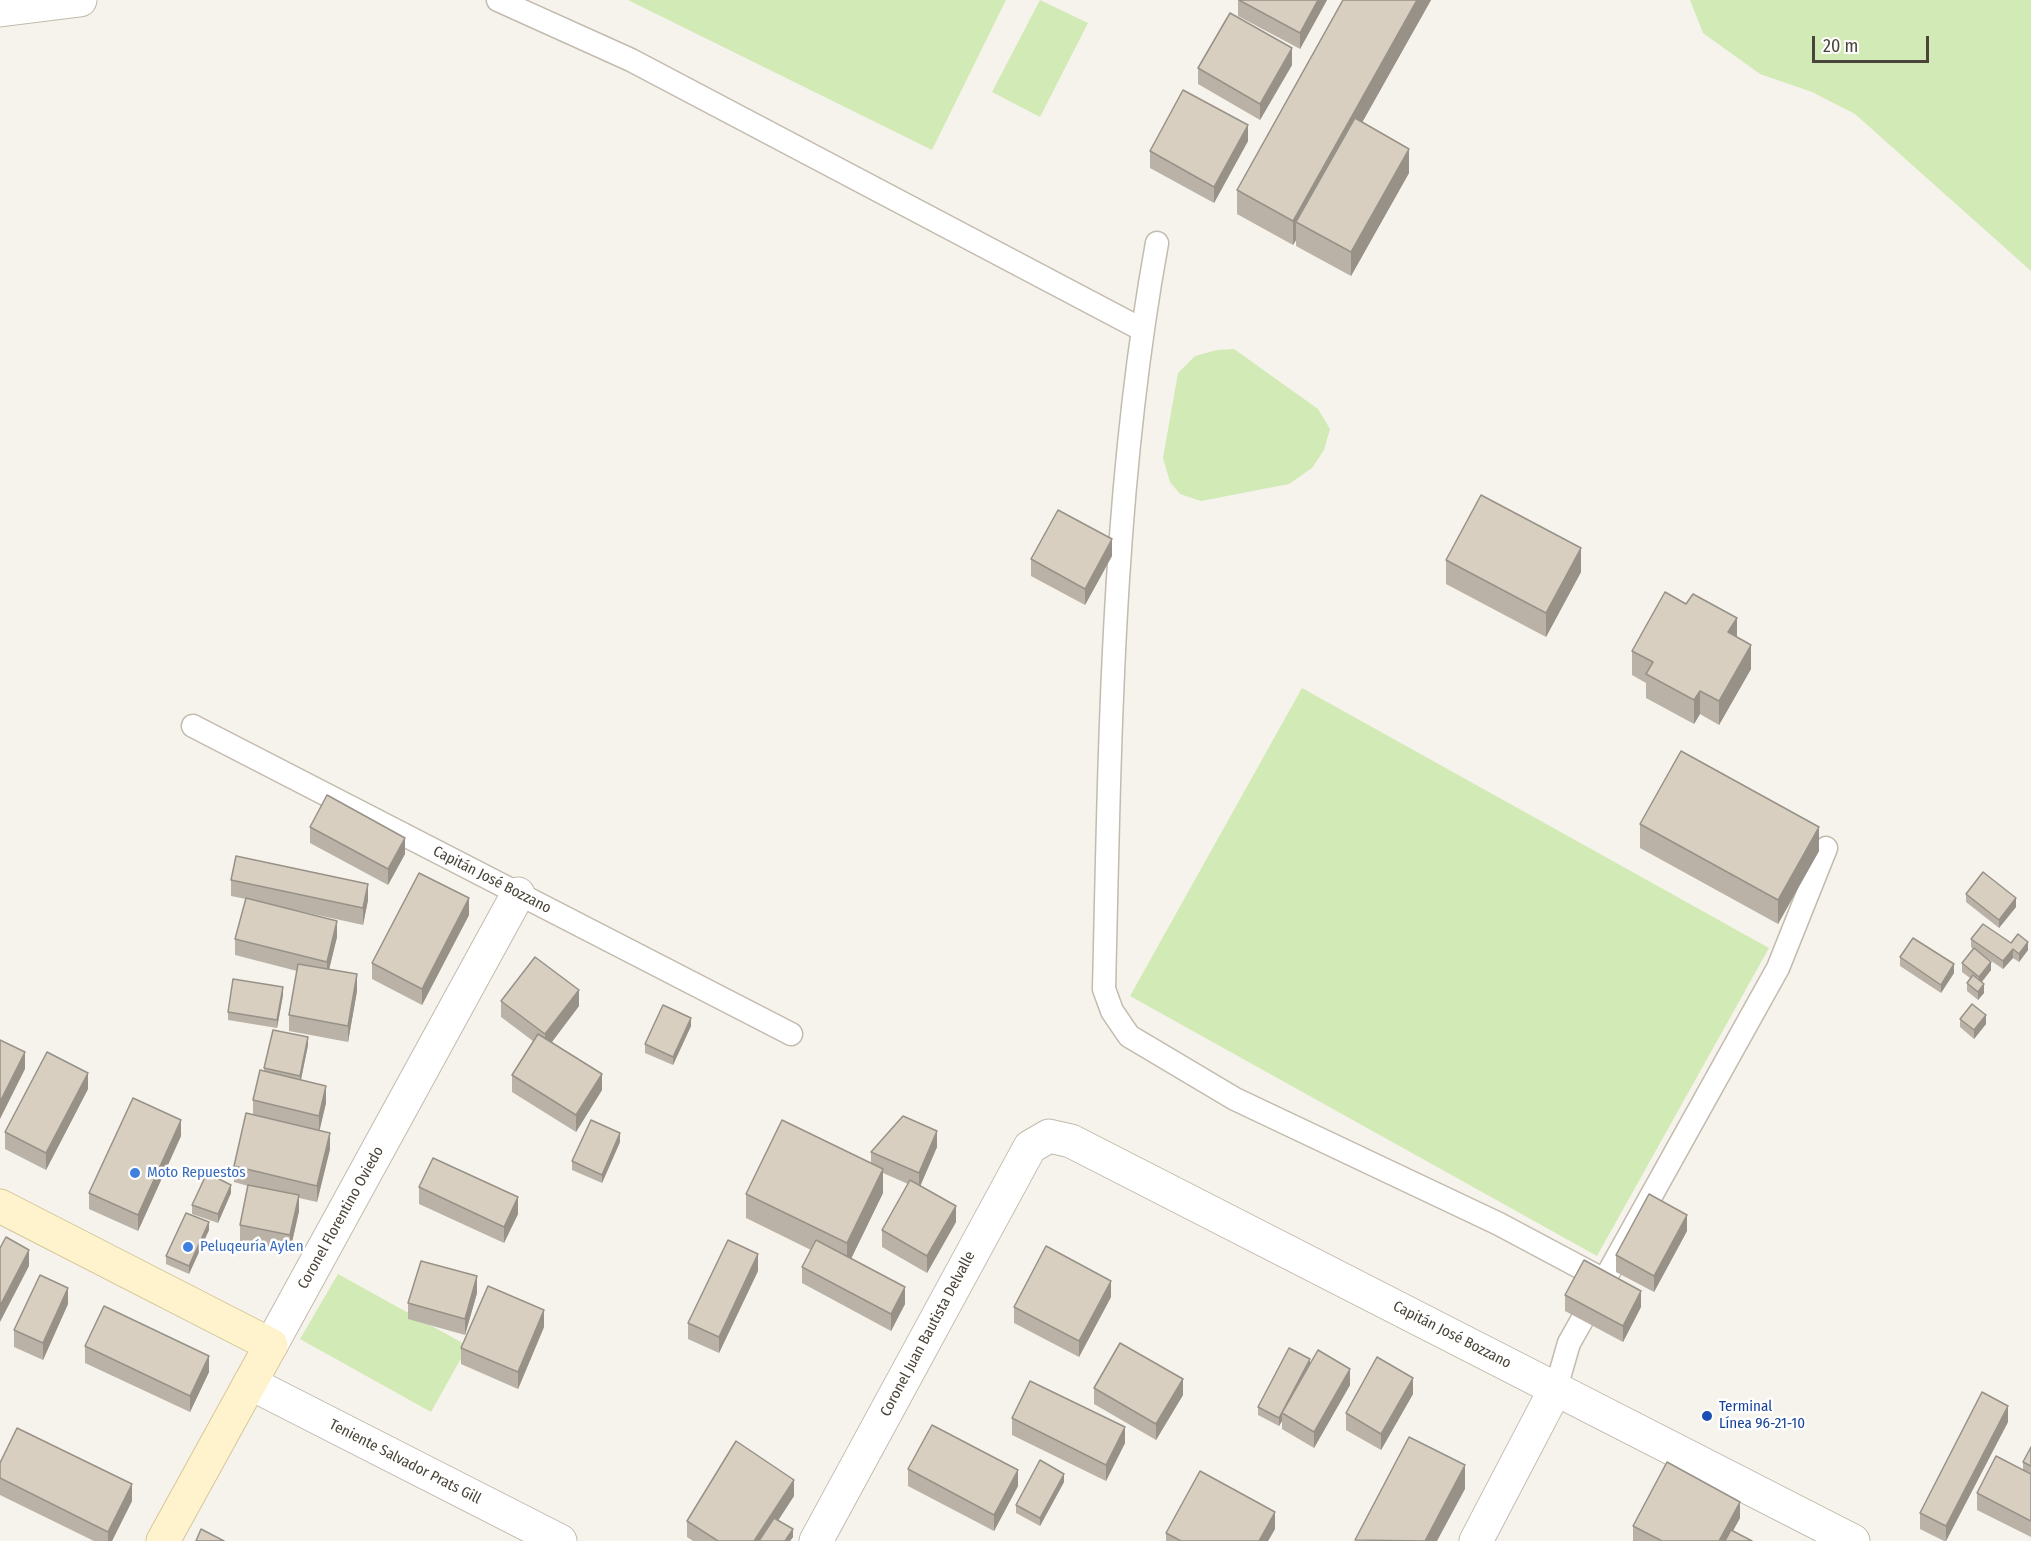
<!DOCTYPE html>
<meta charset="utf-8">
<style>
body{margin:0}
#map{position:relative;width:2031px;height:1541px;overflow:hidden;background:#f6f3ec;font-family:"Fira Sans Condensed",sans-serif}
canvas{display:block}
.scale{position:absolute;left:1812px;top:36px;width:117px;height:27px;box-sizing:border-box;border:3px solid #4b4439;border-top:0;padding-left:8px;font-size:18px;line-height:21px;white-space:nowrap;color:#4b4439;-webkit-text-stroke:4px #fff;paint-order:stroke}
</style>
<div id="map">
<canvas width="2031" height="1541"></canvas>
<div class="scale">20 m</div>
</div>
<script>
const context = document.querySelector('canvas').getContext('2d');
context.lineJoin = 'round';
function fill(path, color) { context.fillStyle = color; context.fill(path, 'evenodd'); }
function stroke(path, color, width, dash) { context.strokeStyle = color; context.lineWidth = width; context.lineCap = dash ? 'butt' : 'round'; context.setLineDash(dash || []); context.stroke(path); }
function label(font, color, halo, rows, align = 'center') {
  context.font = font + ' "Fira Sans Condensed",sans-serif'; context.lineWidth = 5; context.setLineDash([]); context.textBaseline = 'middle'; context.strokeStyle = halo; context.fillStyle = color; for (const [text, x, y, turn = 0] of rows) {
    context.save(); context.translate(x, y); context.rotate((+turn || 0) * Math.PI / 180); context.textAlign = isNaN(turn) ? turn : align; if (halo) context.strokeText(text, 0, 0); context.fillText(text, 0, 0); context.restore();
  }
}
fill(new Path2D(`
 M 628,0 L 1006,0 L 932,150 Z
 M 1040,0 L 1088,23 L 1040,117 L 992,92 Z
 M 1690,0 L 2031,0 L 2031,271 L 1855,114 L 1812,92 L 1760,74 L 1703,33 Z
 M 1234,349 L 1318,409 L 1330,429 L 1324,450 L 1312,468 L 1289,484 L 1201,501 L 1180,494 L 1170,482 L 1163,458 L 1178,373 L 1195,356 L 1217,350 Z
 M 1302,688 L 1769,948 L 1597,1256 L 1130,996 Z
 M 338,1274 L 468,1346 L 431,1412 L 300,1339 Z`), '#d2eab5');
const lane = new Path2D(`
 M 498,0 L 631,60 L 1141,329
 M 1157,243 C 1112,489 1110,740 1104,989 L 1112,1011 L 1129,1036 L 1235,1099 L 1499,1224 L 1604,1280
 M 193,726 L 791,1034
 M 1601,1286 L 1778,968 L 1826,848
 M 1556,1388 L 1569,1343 L 1582,1320`);
const street = new Path2D(`
 M 0,10 L 80,0
 M 271,1345 L 518,894
 M 250,1383 L 560,1541
 M 816,1541 L 1030,1147 L 1049,1136 L 1071,1141 L 1853,1541
 M 1476,1541 L 1556,1388`);
const secondary = new Path2D(`
 M 0,1206 L 271,1345 L 163,1541`);
stroke(lane, '#c2bbae', 25);
stroke(street, '#c2bbae', 35);
stroke(secondary, '#d6c79b', 35);
stroke(lane, '#fff', 22);
stroke(street, '#fff', 33);
stroke(secondary, '#fff3cd', 33);
fill(new Path2D(`
 M 1238,0 L 1327,0 L 1300,49 L 1238,16 Z
 M 1343,0 L 1431,0 L 1362,122 L 1409,173 L 1351,276 L 1296,246 L 1296,240 L 1293,245 L 1237,214 L 1237,190 Z
 M 1292,65 L 1260,120 L 1198,84 L 1198,68 Z
 M 1248,141 L 1214,203 L 1150,168 L 1150,151 Z
 M 1112,556 L 1085,605 L 1031,576 L 1031,559 Z
 M 1446,560 L 1581,572 L 1546,637 L 1446,584 Z
 M 1737,637 L 1751,669 L 1719,725 L 1700,714 L 1694,724 L 1646,698 L 1646,683 L 1632,675 L 1632,651 Z
 M 1640,824 L 1819,851 L 1778,924 L 1640,848 Z
 M 310,827 L 405,854 L 388,885 L 310,843 Z
 M 231,880 L 368,900 L 363,925 L 290,909 L 337,937 L 329,969 L 357,991 L 348,1042 L 289,1031 L 289,1015 L 297,971 L 235,955 L 235,939 L 246,899 L 231,896 Z
 M 1966,894 L 2016,907 L 1999,928 L 1966,902 Z
 M 469,915 L 422,1005 L 372,979 L 372,963 Z
 M 1971,939 L 2011,943 L 2028,950 L 2019,962 L 2013,958 L 2003,969 L 1984,956 L 1991,970 L 1982,982 L 1984,993 L 1978,1000 L 1967,991 L 1967,983 L 1970,978 L 1962,972 L 1962,963 L 1973,949 L 1971,947 Z
 M 1900,957 L 1954,973 L 1941,993 L 1900,966 Z
 M 283,995 L 277,1028 L 228,1020 L 228,1012 Z
 M 501,1001 L 579,1006 L 552,1042 L 602,1090 L 576,1132 L 512,1092 L 512,1075 L 533,1041 L 501,1017 Z
 M 1960,1019 L 1986,1024 L 1974,1039 L 1960,1027 Z
 M 691,1026 L 673,1065 L 645,1053 L 645,1044 Z
 M 308,1045 L 301,1080 L 326,1103 L 319,1130 L 330,1149 L 317,1202 L 299,1198 L 299,1211 L 290,1251 L 240,1241 L 240,1225 L 248,1186 L 234,1182 L 234,1166 L 253,1115 L 253,1100 L 264,1071 L 264,1068 Z
 M 88,1089 L 46,1170 L 5,1149 L 5,1132 Z
 M 181,1136 L 138,1231 L 89,1209 L 89,1193 Z
 M 620,1142 L 602,1183 L 572,1170 L 572,1161 Z
 M 937,1147 L 920,1186 L 956,1222 L 927,1273 L 882,1247 L 882,1230 L 908,1184 L 883,1173 L 883,1193 L 851,1259 L 905,1304 L 891,1331 L 802,1283 L 802,1267 L 811,1250 L 746,1218 L 746,1194 L 871,1163 L 871,1152 Z
 M 419,1187 L 518,1214 L 504,1243 L 419,1204 Z
 M 231,1193 L 218,1223 L 192,1214 L 192,1205 Z
 M 209,1230 L 189,1274 L 166,1264 L 166,1256 Z
 M 1687,1231 L 1654,1292 L 1616,1272 L 1616,1255 Z
 M 758,1271 L 719,1353 L 688,1339 L 688,1323 Z
 M 477,1293 L 465,1335 L 408,1319 L 408,1303 Z
 M 1565,1295 L 1641,1307 L 1623,1342 L 1565,1311 Z
 M 1111,1297 L 1079,1357 L 1014,1323 L 1014,1307 Z
 M 68,1304 L 43,1360 L 14,1347 L 14,1330 Z
 M 544,1327 L 518,1389 L 461,1364 L 461,1348 Z
 M 85,1346 L 209,1372 L 190,1412 L 85,1363 Z
 M 1310,1364 L 1350,1385 L 1314,1448 L 1282,1429 L 1282,1421 L 1279,1426 L 1258,1415 L 1258,1407 Z
 M 1094,1388 L 1183,1395 L 1156,1440 L 1094,1404 Z
 M 1413,1394 L 1381,1450 L 1346,1430 L 1346,1413 Z
 M 1012,1418 L 1125,1443 L 1106,1481 L 1012,1435 Z
 M 2008,1422 L 1946,1541 L 1944,1541 L 1920,1529 L 1920,1513 Z
 M 2031,1447 L 2031,1537 L 1977,1510 L 1977,1493 L 2023,1470 L 2023,1462 Z
 M 0,1463 L 132,1501 L 112,1541 L 94,1541 L 0,1495 Z
 M 908,1469 L 1018,1486 L 994,1531 L 908,1486 Z
 M 1064,1482 L 1040,1526 L 1016,1513 L 1016,1505 Z
 M 794,1496 L 778,1520 L 793,1537 L 790,1541 L 693,1541 L 687,1537 L 687,1521 Z
 M 1740,1518 L 1733,1531 L 1752,1541 L 1633,1541 L 1633,1526 Z
 M 1275,1529 L 1268,1541 L 1166,1541 L 1166,1533 Z`), '#bab2a6');
fill(new Path2D(`
 M 1318,0 L 1327,0 L 1300,49 L 1300,33 Z
 M 1417,0 L 1431,0 L 1304,226 L 1296,222 L 1296,240 L 1293,245 L 1293,221 Z
 M 1292,48 L 1292,65 L 1260,120 L 1260,104 Z
 M 1248,125 L 1248,141 L 1214,203 L 1214,187 Z
 M 1409,149 L 1409,173 L 1351,276 L 1351,252 Z
 M 1112,539 L 1112,556 L 1085,605 L 1085,589 Z
 M 1581,548 L 1581,572 L 1546,637 L 1546,613 Z
 M 1737,618 L 1737,642 L 1728,632 Z
 M 1751,645 L 1751,669 L 1719,725 L 1719,701 Z
 M 1700,691 L 1700,714 L 1694,724 L 1694,700 Z
 M 1819,827 L 1819,851 L 1778,924 L 1778,900 Z
 M 405,838 L 405,854 L 388,885 L 388,869 Z
 M 368,884 L 368,900 L 363,925 L 363,908 Z
 M 469,898 L 469,915 L 422,1005 L 422,989 Z
 M 2016,898 L 2016,907 L 1999,928 L 1999,920 Z
 M 337,921 L 337,937 L 327,978 L 327,962 Z
 M 2028,942 L 2028,950 L 2019,962 L 2019,954 Z
 M 2013,949 L 2013,958 L 2003,969 L 2003,961 Z
 M 1991,962 L 1991,970 L 1979,985 L 1979,977 Z
 M 1954,964 L 1954,973 L 1941,993 L 1941,985 Z
 M 357,974 L 357,991 L 348,1042 L 348,1026 Z
 M 1984,984 L 1984,993 L 1978,1000 L 1978,992 Z
 M 283,987 L 283,995 L 277,1028 L 277,1020 Z
 M 579,990 L 579,1006 L 545,1051 L 545,1034 Z
 M 1986,1015 L 1986,1024 L 1974,1039 L 1974,1030 Z
 M 691,1018 L 691,1026 L 673,1065 L 673,1057 Z
 M 308,1037 L 308,1045 L 300,1084 L 300,1076 Z
 M 25,1052 L 25,1069 L 0,1119 L 0,1102 Z
 M 88,1073 L 88,1089 L 46,1170 L 46,1153 Z
 M 602,1074 L 602,1090 L 576,1132 L 576,1115 Z
 M 326,1086 L 326,1103 L 319,1133 L 319,1116 Z
 M 181,1120 L 181,1136 L 138,1231 L 138,1215 Z
 M 937,1131 L 937,1147 L 919,1189 L 919,1173 Z
 M 330,1133 L 330,1149 L 317,1202 L 317,1186 Z
 M 620,1133 L 620,1142 L 602,1183 L 602,1175 Z
 M 883,1169 L 883,1193 L 847,1267 L 847,1243 Z
 M 231,1185 L 231,1193 L 218,1223 L 218,1214 Z
 M 299,1195 L 299,1211 L 290,1251 L 290,1235 Z
 M 518,1197 L 518,1214 L 504,1243 L 504,1227 Z
 M 956,1206 L 956,1222 L 927,1273 L 927,1256 Z
 M 1687,1215 L 1687,1231 L 1654,1292 L 1654,1276 Z
 M 209,1222 L 209,1230 L 189,1274 L 189,1266 Z
 M 29,1250 L 29,1266 L 0,1322 L 0,1306 Z
 M 758,1254 L 758,1271 L 719,1353 L 719,1337 Z
 M 477,1276 L 477,1293 L 465,1335 L 465,1319 Z
 M 1111,1281 L 1111,1297 L 1079,1357 L 1079,1341 Z
 M 905,1287 L 905,1304 L 891,1331 L 891,1314 Z
 M 68,1288 L 68,1304 L 43,1360 L 43,1343 Z
 M 1641,1291 L 1641,1307 L 1623,1342 L 1623,1326 Z
 M 544,1310 L 544,1327 L 518,1389 L 518,1372 Z
 M 209,1356 L 209,1372 L 190,1412 L 190,1396 Z
 M 1310,1359 L 1310,1367 L 1282,1413 Z
 M 1350,1369 L 1350,1385 L 1314,1448 L 1314,1432 Z
 M 1413,1378 L 1413,1394 L 1381,1450 L 1381,1434 Z
 M 1183,1379 L 1183,1395 L 1156,1440 L 1156,1424 Z
 M 2008,1406 L 2008,1422 L 1946,1541 L 1946,1526 Z
 M 1282,1413 L 1282,1421 L 1279,1426 L 1279,1418 Z
 M 1125,1427 L 1125,1443 L 1106,1481 L 1106,1465 Z
 M 1465,1465 L 1465,1489 L 1437,1541 L 1425,1541 Z
 M 1018,1470 L 1018,1486 L 994,1531 L 994,1515 Z
 M 1064,1474 L 1064,1482 L 1040,1526 L 1040,1518 Z
 M 794,1480 L 794,1496 L 765,1541 L 754,1541 Z
 M 132,1484 L 132,1501 L 112,1541 L 108,1541 L 108,1532 Z
 M 1740,1502 L 1740,1518 L 1727,1541 L 1719,1541 Z
 M 1275,1512 L 1275,1529 L 1268,1541 L 1259,1541 Z
 M 793,1529 L 793,1537 L 790,1541 L 785,1541 Z`), '#979187');
const building = new Path2D(`
 M 1239,0 L 1318,0 L 1300,33 Z
 M 1343,0 L 1417,0 L 1293,221 L 1237,190 Z
 M 1230,13 L 1292,48 L 1260,104 L 1198,68 Z
 M 1183,90 L 1248,125 L 1214,187 L 1150,151 Z
 M 1355,118 L 1409,149 L 1351,252 L 1296,222 Z
 M 1481,495 L 1581,548 L 1546,613 L 1446,560 Z
 M 1058,510 L 1112,539 L 1085,589 L 1031,559 Z
 M 1665,592 L 1686,604 L 1693,594 L 1737,618 L 1728,632 L 1751,645 L 1719,701 L 1700,691 L 1694,700 L 1646,674 L 1653,662 L 1632,651 Z
 M 1681,751 L 1819,827 L 1778,900 L 1640,824 Z
 M 327,795 L 405,838 L 388,869 L 310,827 Z
 M 236,856 L 368,884 L 363,908 L 231,880 Z
 M 1983,872 L 2016,898 L 1999,920 L 1966,894 Z
 M 419,873 L 469,898 L 422,989 L 372,963 Z
 M 246,898 L 337,921 L 327,962 L 235,939 Z
 M 1983,924 L 2011,943 L 2018,934 L 2028,942 L 2019,954 L 2013,949 L 2003,961 L 1971,939 Z
 M 1913,938 L 1954,964 L 1941,985 L 1900,957 Z
 M 1974,948 L 1991,962 L 1979,977 L 1962,963 Z
 M 535,957 L 579,990 L 545,1034 L 501,1001 Z
 M 298,964 L 357,974 L 348,1026 L 289,1015 Z
 M 1973,975 L 1984,984 L 1978,992 L 1967,983 Z
 M 233,979 L 283,987 L 277,1020 L 228,1012 Z
 M 1972,1004 L 1986,1015 L 1974,1030 L 1960,1019 Z
 M 663,1005 L 691,1018 L 673,1057 L 645,1044 Z
 M 273,1030 L 308,1037 L 300,1076 L 264,1068 Z
 M 538,1034 L 602,1074 L 576,1115 L 512,1075 Z
 M 0,1040 L 25,1052 L 0,1102 Z
 M 47,1052 L 88,1073 L 46,1153 L 5,1132 Z
 M 260,1070 L 326,1086 L 319,1116 L 253,1100 Z
 M 133,1098 L 181,1120 L 138,1215 L 89,1193 Z
 M 246,1113 L 330,1133 L 317,1186 L 234,1166 Z
 M 903,1116 L 937,1131 L 919,1173 L 871,1152 Z
 M 591,1120 L 620,1133 L 602,1175 L 572,1161 Z
 M 782,1120 L 883,1169 L 847,1243 L 746,1194 Z
 M 433,1158 L 518,1197 L 504,1227 L 419,1187 Z
 M 207,1173 L 231,1185 L 218,1214 L 192,1205 Z
 M 910,1180 L 956,1206 L 927,1256 L 882,1230 Z
 M 248,1185 L 299,1195 L 290,1235 L 240,1225 Z
 M 1649,1194 L 1687,1215 L 1654,1276 L 1616,1255 Z
 M 186,1213 L 209,1222 L 189,1266 L 166,1256 Z
 M 6,1237 L 29,1250 L 0,1306 L 0,1248 Z
 M 728,1240 L 758,1254 L 719,1337 L 688,1323 Z
 M 816,1240 L 905,1287 L 891,1314 L 802,1267 Z
 M 1046,1246 L 1111,1281 L 1079,1341 L 1014,1307 Z
 M 1584,1260 L 1641,1291 L 1623,1326 L 1565,1295 Z
 M 421,1261 L 477,1276 L 465,1319 L 408,1303 Z
 M 40,1275 L 68,1288 L 43,1343 L 14,1330 Z
 M 488,1286 L 544,1310 L 518,1372 L 461,1348 Z
 M 104,1306 L 209,1356 L 190,1396 L 85,1346 Z
 M 1120,1343 L 1183,1379 L 1156,1424 L 1094,1388 Z
 M 1289,1348 L 1310,1359 L 1279,1418 L 1258,1407 Z
 M 1318,1350 L 1350,1369 L 1314,1432 L 1282,1413 Z
 M 1377,1357 L 1413,1378 L 1381,1434 L 1346,1413 Z
 M 1030,1381 L 1125,1427 L 1106,1465 L 1012,1418 Z
 M 1982,1392 L 2008,1406 L 1946,1526 L 1920,1513 Z
 M 932,1425 L 1018,1470 L 994,1515 L 908,1469 Z
 M 17,1428 L 132,1484 L 108,1532 L 0,1478 L 0,1463 Z
 M 1409,1437 L 1465,1465 L 1425,1541 L 1355,1540 Z
 M 736,1441 L 794,1480 L 754,1541 L 718,1541 L 687,1521 Z
 M 2031,1447 L 2031,1466 L 2023,1462 Z
 M 1996,1456 L 2031,1474 L 2031,1521 L 1977,1493 Z
 M 1040,1460 L 1064,1474 L 1040,1518 L 1016,1505 Z
 M 1667,1462 L 1740,1502 L 1719,1541 L 1662,1541 L 1633,1526 Z
 M 1200,1471 L 1275,1512 L 1259,1541 L 1181,1541 L 1166,1533 Z
 M 774,1518 L 793,1529 L 785,1541 L 759,1541 Z
 M 201,1529 L 224,1541 L 196,1541 Z
 M 1731,1530 L 1752,1541 L 1725,1541 Z`);
fill(building, '#d8cfc1');
stroke(building, '#979187', 1.5);
for (const [x, y, r, color] of [
 [135,1173,6,"#3f7fe0"],
 [188,1247,6,"#3f7fe0"],
 [1707,1416,6,"#1a4fb4"]
]) { const dot = new Path2D(); dot.arc(x, y, r, 0, 2 * Math.PI); context.fillStyle = color; context.fill(dot); stroke(dot, '#fff', 2); }
label('15px', '#4b4439', '#fff', [
 ["Capitán José Bozzano",492,880,27],
 ["Coronel Florentino Oviedo",341,1218,-61],
 ["Coronel Juan Bautista Delvalle",928,1334,-62],
 ["Capitán José Bozzano",1452,1335,27],
 ["Teniente Salvador Prats Gill",405,1462,27]
]);
label('15px', '#366cbe', '#fff', [
 ["Moto Repuestos",147,1173],
 ["Peluqeuría Aylen",200,1247]
], 'left');
label('15px', '#164399', '#fff', [
 ["Terminal",1719,1407],
 ["Línea 96-21-10",1719,1424]
], 'left');
</script>
